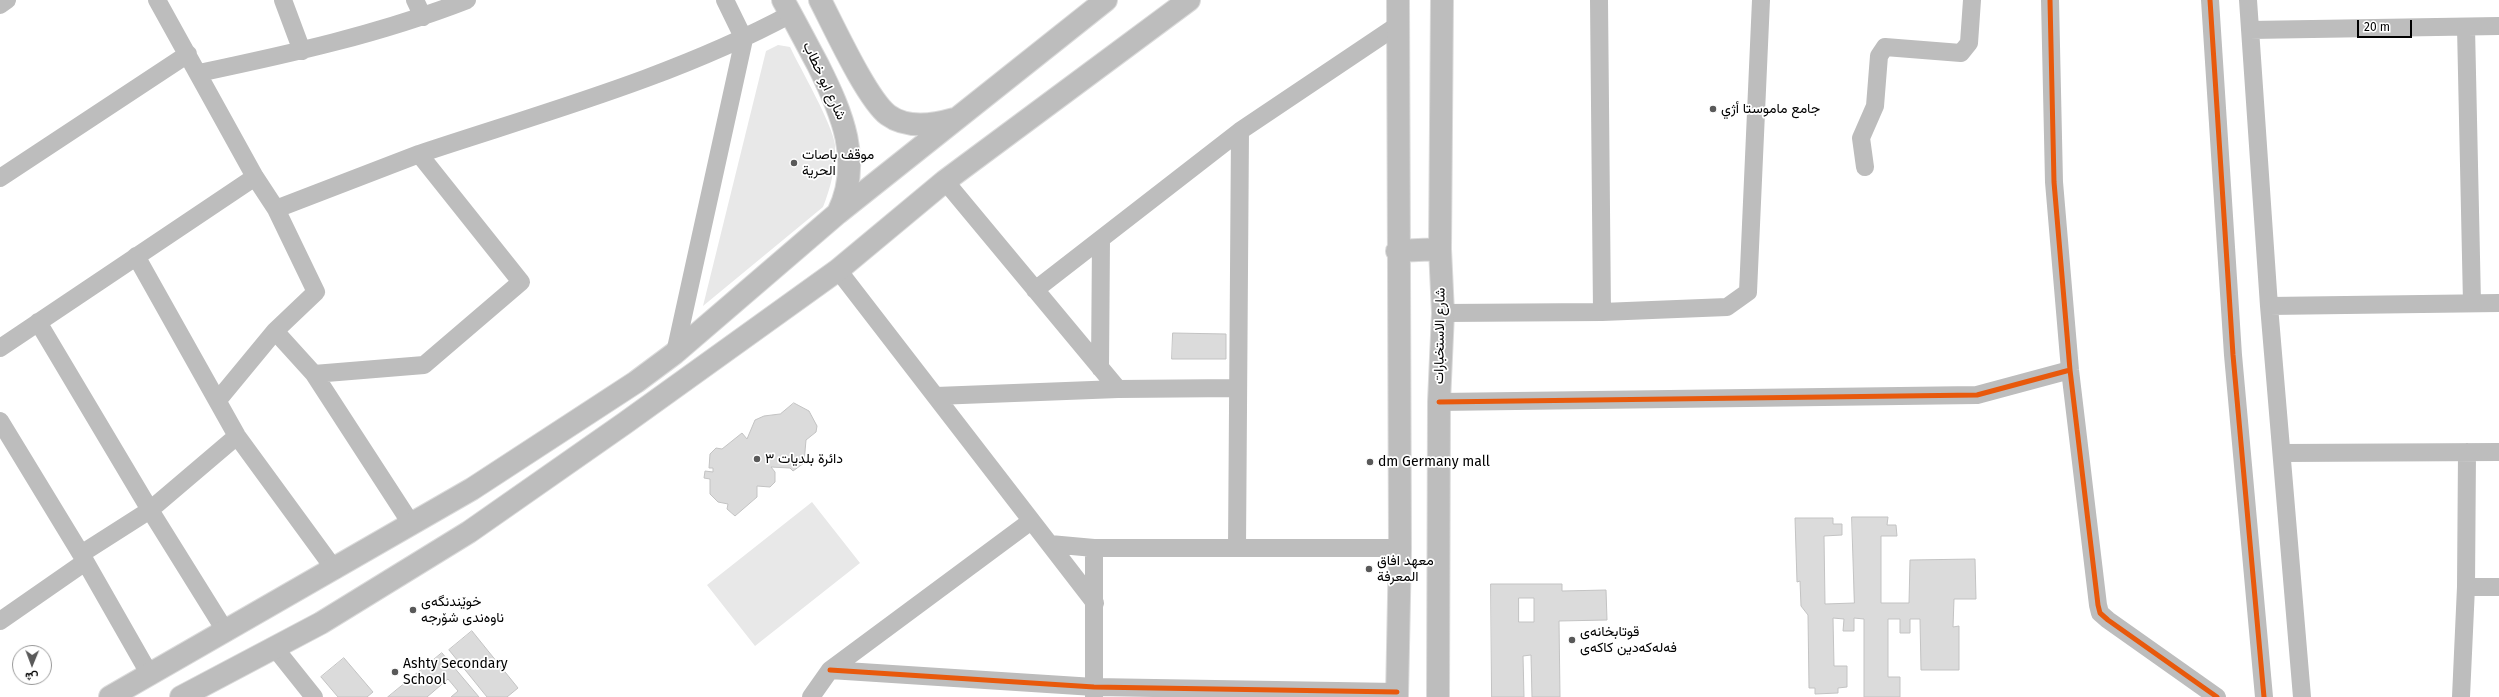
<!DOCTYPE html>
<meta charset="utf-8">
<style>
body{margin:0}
#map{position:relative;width:2499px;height:697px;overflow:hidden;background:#fff;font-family:"Fira Sans",Vazirmatn,sans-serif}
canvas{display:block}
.north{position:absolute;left:12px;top:645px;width:40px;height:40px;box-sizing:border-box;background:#fff;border:1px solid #999;border-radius:50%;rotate:181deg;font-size:11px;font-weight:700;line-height:16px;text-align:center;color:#000}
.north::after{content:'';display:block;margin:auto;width:14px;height:18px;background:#595959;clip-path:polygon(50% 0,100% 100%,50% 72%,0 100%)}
.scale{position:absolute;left:2357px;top:20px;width:55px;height:18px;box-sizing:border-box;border:2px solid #000;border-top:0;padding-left:5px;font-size:12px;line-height:14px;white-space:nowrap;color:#000;-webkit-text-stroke:3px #fff;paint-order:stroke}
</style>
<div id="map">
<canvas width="2499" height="697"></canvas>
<div class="north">ش</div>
<div class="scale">20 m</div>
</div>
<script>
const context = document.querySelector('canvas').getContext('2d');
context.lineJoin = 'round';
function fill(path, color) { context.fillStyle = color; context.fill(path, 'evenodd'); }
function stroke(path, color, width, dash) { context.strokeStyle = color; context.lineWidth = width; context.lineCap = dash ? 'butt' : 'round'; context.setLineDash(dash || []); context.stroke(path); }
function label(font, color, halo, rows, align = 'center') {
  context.font = font + ' "Fira Sans",Vazirmatn,sans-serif'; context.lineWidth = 3.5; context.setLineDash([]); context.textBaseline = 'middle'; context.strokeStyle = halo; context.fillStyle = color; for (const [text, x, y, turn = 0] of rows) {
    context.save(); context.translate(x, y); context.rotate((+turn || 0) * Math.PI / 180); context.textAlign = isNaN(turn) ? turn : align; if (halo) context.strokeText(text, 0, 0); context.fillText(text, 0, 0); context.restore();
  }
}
fill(new Path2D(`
 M 778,45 L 790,47 C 800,68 833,125 835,145 C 836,166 831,187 823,207 L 703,306 L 766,51 Z
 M 812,502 L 860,563 L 755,646 L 707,585 Z`), '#e8e8e8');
const building = new Path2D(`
 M 1173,333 L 1226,334 L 1226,359 L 1172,359 Z
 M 794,403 L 809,411 L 817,426 L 816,432 L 806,440 L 804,463 L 793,471 L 790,468 L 771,467 L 775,472 L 775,482 L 770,487 L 757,486 L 757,497 L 735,516 L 727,509 L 728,504 L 718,502 L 710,494 L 710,479 L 704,478 L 705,471 L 713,472 L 713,468 L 709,468 L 710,454 L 716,448 L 722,449 L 742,433 L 747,439 L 755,420 L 764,416 L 780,414 Z
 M 1852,517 L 1888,517 L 1887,525 L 1896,525 L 1897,536 L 1881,536 L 1881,603 L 1909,603 L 1910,560 L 1975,559 L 1976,599 L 1954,599 L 1953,627 L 1959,626 L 1959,670 L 1921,670 L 1920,619 L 1910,619 L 1910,633 L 1900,633 L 1900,619 L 1888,619 L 1888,677 L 1900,677 L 1900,697 L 1864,697 L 1864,619 L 1854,618 L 1854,631 L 1843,631 L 1844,619 L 1833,618 L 1834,666 L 1847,666 L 1847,687 L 1838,688 L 1838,693 L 1815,694 L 1815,688 L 1809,688 L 1808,615 L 1801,606 L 1800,581 L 1797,582 L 1795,518 L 1833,518 L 1833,524 L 1842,524 L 1842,535 L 1824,536 L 1825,604 L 1854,603 Z
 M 1491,584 L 1562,584 L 1562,591 L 1606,590 L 1607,620 L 1559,621 L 1560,697 L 1532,697 L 1531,655 L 1523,656 L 1524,697 L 1492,697 ZM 1519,598 L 1534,598 L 1534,622 L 1519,622 Z
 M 472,631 L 518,688 L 507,697 L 487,697 L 449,650 Z
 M 442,653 L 479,697 L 451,697 L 458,691 L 448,679 L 427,697 L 388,697 Z
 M 344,658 L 373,692 L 367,697 L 338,697 L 321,677 Z`);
fill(building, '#dbdbdb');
stroke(building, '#c3c3c3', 1);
const major = new Path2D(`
 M 783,0 C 795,21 806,43 818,65 C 842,113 863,161 838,213
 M 820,0 C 834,27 867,99 888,115 C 907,129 933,125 954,119
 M 1397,251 L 1440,249
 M 110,697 L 472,489 L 636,382 L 675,353 L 838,213 L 1106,0
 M 181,697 L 321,623 L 469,532 L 625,423 L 838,270 L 945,181 L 1189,0
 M 1397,697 L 1400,548 L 1398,0
 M 1438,697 L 1439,402 L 1443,313 L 1440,249 L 1442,0`);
stroke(major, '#dbdbdb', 24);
stroke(new Path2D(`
 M 157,0 L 255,177 L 276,209 L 316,292 L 275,331 L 218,400
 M 283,0 L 302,51
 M 415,0 L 423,17
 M 1599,0 L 1602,312
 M 2050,0 L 2054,182 L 2070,370 L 2098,605 L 2100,613 L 2108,620 L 2217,697
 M 2210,0 L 2233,355 L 2264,697
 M 2248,0 L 2269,306 L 2302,697
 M 0,5 L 7,0
 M 2466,27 L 2472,303
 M 2250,30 L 2499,26
 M 199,73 C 289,54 380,34 467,0
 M 419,154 C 545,112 674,77 791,14
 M 1865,167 L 1861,138 L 1875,106 L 1879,56 L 1885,47 L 1961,53 L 1969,43 L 1972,0
 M 0,178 L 188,54
 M 945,181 L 1118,389
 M 276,209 L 419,154 L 521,282 L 424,365 L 314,374
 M 136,256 L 237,436 L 335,570
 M 838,270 L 1095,603
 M 1035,290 L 1240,131 L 1398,25
 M 2269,306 L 2499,303
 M 1443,313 L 1602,312 L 1727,307 L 1748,292 L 1761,0
 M 38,322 L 150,510 L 226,632
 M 275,331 L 314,374 L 412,525
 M 0,348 L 255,177
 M 675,353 L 744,39 L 725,0
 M 1100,368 L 1101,239
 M 936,396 L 1118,389 L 1238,388
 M 1439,402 L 1977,395 L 2070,370
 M 0,421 L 81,554 L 150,675
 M 2282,453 L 2499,452
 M 1050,544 L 1094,548 L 1400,548
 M 1237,548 L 1240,131
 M 81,554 L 150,510 L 237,436
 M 2466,587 L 2499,587
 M 0,621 L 85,562
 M 274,647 L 314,697
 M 830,670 L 1094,687 L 1397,692
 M 811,697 L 830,670 L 1031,521
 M 1094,697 L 1094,548
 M 2461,697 L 2466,587 L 2467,452`), '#bdbdbd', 18);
stroke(major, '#bdbdbd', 22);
stroke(new Path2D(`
 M 2050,0 L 2054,182 L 2070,370 L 2098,605 L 2100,613 L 2108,620 L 2217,697
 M 2210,0 L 2233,355 L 2264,697
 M 1439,402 L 1977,395 L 2070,370
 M 830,670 L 1094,687 L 1397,692`), '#e8590c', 5);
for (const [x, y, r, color] of [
 [1713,109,4,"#595959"],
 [794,163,4,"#595959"],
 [757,459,4,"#595959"],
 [1370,462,4,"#595959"],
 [1369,569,4,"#595959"],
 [413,610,4,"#595959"],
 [1572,640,4,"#595959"],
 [395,672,4,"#595959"]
]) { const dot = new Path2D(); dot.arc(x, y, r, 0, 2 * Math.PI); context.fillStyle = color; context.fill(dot); stroke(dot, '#fff', 1.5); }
label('14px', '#000', '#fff', [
 ["شارع ابو خطاب",824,81,65],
 ["شارع الاستخبارات",1440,336,-89]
]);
label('14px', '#000', '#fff', [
 ["جامع ماموستا أژي",1721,109],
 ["موقف باصات",802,155],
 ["الحریة",802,171],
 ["دائرة بلديات ٣",765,459],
 ["dm Germany mall",1378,462],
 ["معهد افاق",1377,561],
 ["المعرفة",1377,577],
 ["خوێندنگەی",421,602],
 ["ناوەندی شۆرجە",421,618],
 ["قوتابخانەی",1580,632],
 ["فەلەکەدین کاکەی",1580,648],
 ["Ashty Secondary",403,664],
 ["School",403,680]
], 'left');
</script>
